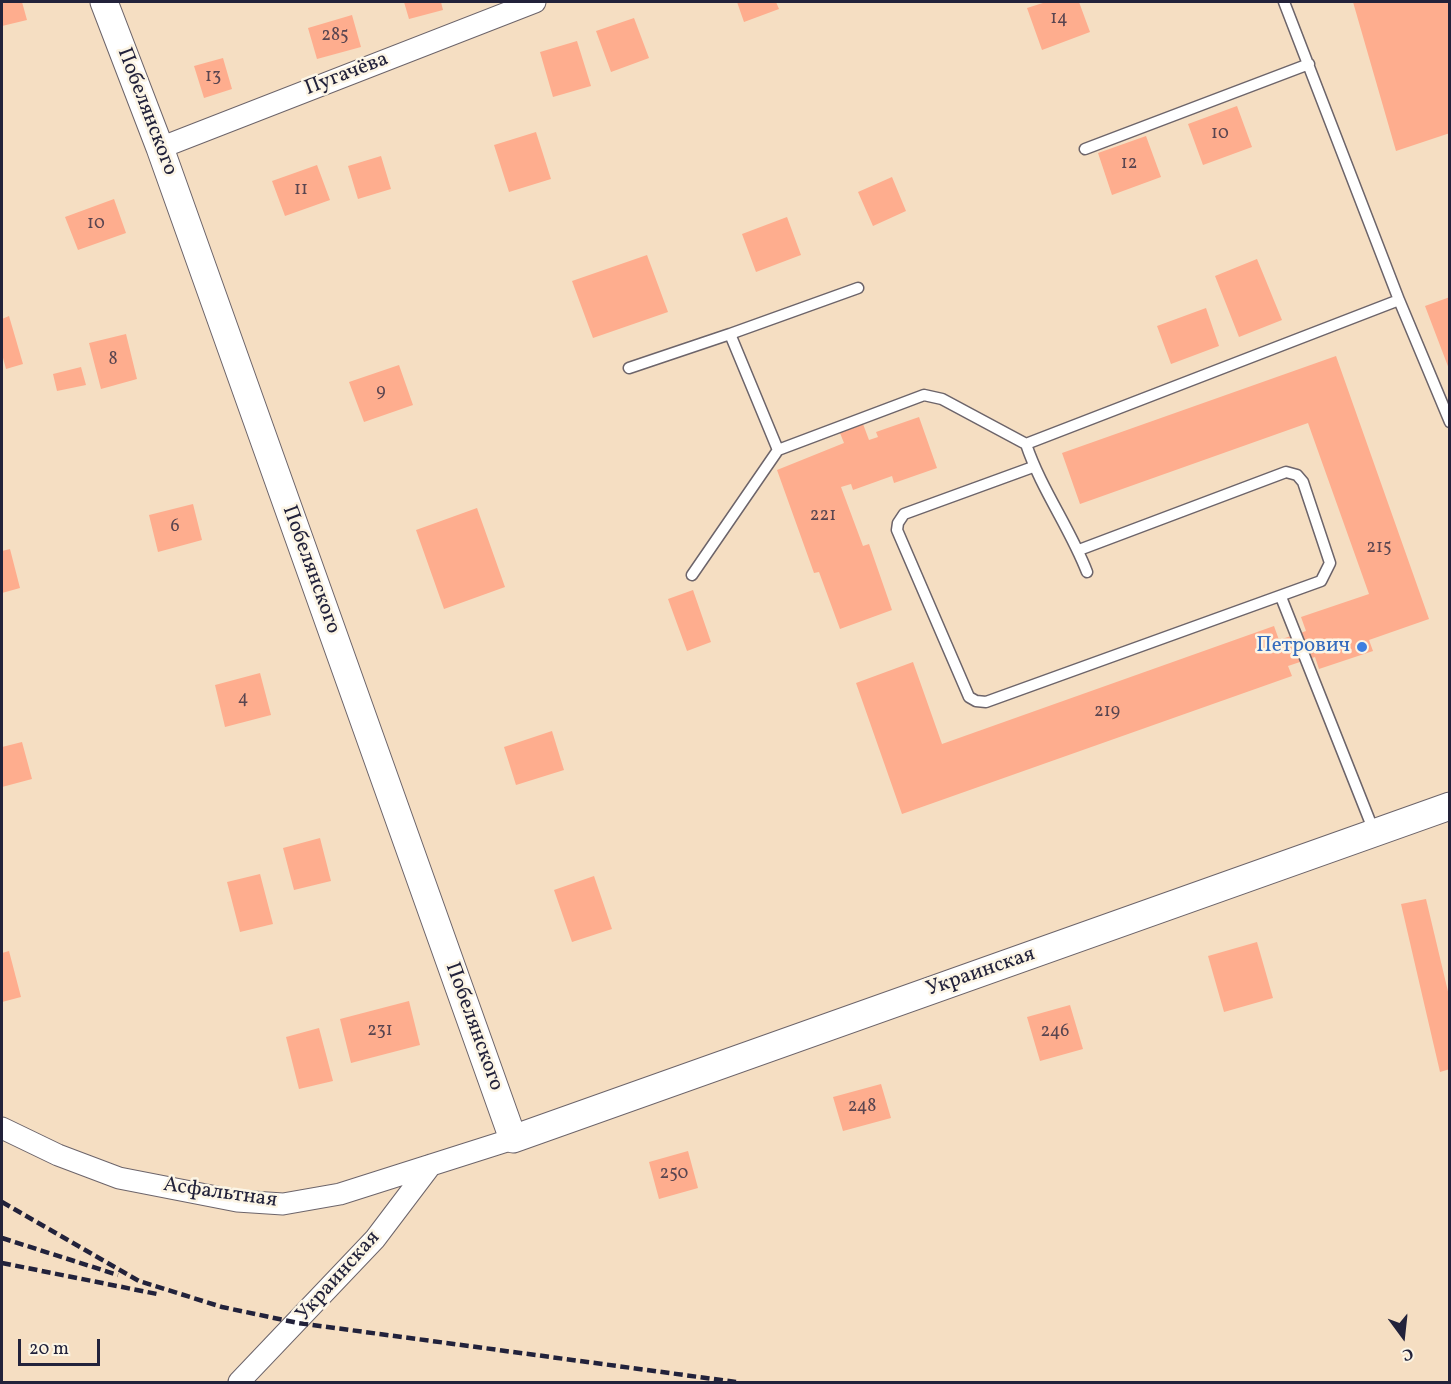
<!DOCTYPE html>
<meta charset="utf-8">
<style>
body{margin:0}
#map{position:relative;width:1451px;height:1384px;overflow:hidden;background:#f5dec2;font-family:Vollkorn,serif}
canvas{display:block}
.frame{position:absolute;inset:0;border:3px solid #22223b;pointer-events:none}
.north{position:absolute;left:1373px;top:1306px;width:60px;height:60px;-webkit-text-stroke:4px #fcf5e5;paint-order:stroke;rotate:165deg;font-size:16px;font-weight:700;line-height:24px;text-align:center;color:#22223b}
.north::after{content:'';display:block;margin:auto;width:21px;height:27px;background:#22223b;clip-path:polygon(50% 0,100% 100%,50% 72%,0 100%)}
.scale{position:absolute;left:18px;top:1339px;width:82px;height:27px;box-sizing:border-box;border:3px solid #22223b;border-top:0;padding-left:8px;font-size:18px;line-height:21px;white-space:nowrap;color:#22223b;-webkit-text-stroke:4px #fcf5e5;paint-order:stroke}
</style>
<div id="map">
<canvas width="1451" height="1384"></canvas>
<div class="frame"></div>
<div class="north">С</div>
<div class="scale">20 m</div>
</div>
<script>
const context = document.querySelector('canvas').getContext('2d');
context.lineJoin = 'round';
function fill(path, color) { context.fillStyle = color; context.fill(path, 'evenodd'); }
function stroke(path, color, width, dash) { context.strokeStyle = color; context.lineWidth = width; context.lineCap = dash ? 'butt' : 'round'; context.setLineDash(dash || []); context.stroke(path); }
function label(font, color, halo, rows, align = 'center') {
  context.font = font + ' Vollkorn,serif'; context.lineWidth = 5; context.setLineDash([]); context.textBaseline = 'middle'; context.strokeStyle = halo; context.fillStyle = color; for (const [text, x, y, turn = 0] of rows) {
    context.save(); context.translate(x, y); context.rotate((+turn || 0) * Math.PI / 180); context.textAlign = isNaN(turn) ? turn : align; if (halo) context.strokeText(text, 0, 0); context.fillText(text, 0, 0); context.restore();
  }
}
fill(new Path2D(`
 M 2,2 L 22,2 L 27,20 L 2,26 Z
 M 404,2 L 441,2 L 443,10 L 409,19 Z
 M 737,2 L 776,2 L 779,9 L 744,22 Z
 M 1046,2 L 1079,2 L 1090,32 L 1042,50 L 1027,8 Z
 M 1353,2 L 1450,2 L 1450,133 L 1396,151 Z
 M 352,15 L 361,47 L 317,59 L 308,28 Z
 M 634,18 L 649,58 L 611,72 L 596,31 Z
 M 577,41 L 591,86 L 553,97 L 540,52 Z
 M 223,58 L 232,89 L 204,98 L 194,66 Z
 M 1237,106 L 1252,147 L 1203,165 L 1188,124 Z
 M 536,132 L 551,179 L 509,192 L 494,145 Z
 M 1146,136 L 1161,177 L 1112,195 L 1098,153 Z
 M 381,156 L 391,189 L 358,199 L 348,166 Z
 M 317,165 L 330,200 L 285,216 L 272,181 Z
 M 892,177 L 906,211 L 873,226 L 858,192 Z
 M 114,199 L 126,233 L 78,250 L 65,217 Z
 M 787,217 L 801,255 L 756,272 L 742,234 Z
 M 647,255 L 668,312 L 593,338 L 572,281 Z
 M 1257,259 L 1282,320 L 1239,337 L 1215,276 Z
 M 1450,297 L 1450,369 L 1449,369 L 1425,306 Z
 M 1206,308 L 1219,346 L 1171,364 L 1157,326 Z
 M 9,316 L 23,364 L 6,369 L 2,354 L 2,319 Z
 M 126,334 L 137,379 L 101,389 L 89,343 Z
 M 1336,356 L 1429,619 L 1369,640 L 1373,651 L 1319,669 L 1315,657 L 1288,666 L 1292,676 L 902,814 L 856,683 L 913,662 L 942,744 L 1274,626 L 1279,640 L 1306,631 L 1301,617 L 1369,594 L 1308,423 L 1080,504 L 1062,453 Z
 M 399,365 L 413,405 L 364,422 L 349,382 Z
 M 81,367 L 86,385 L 57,391 L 53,374 Z
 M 919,417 L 937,468 L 894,483 L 892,476 L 853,490 L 851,484 L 841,487 L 863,546 L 869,544 L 892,610 L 840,629 L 819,572 L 814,573 L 777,470 L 844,443 L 840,433 L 863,424 L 869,440 L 878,437 L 876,432 Z
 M 193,504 L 202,540 L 158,552 L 149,515 Z
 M 477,508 L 505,587 L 444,609 L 416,530 Z
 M 10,549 L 20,588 L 2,593 L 2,551 Z
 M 693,590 L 711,642 L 687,651 L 668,599 Z
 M 260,673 L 271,715 L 225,727 L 215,685 Z
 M 552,731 L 564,770 L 516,785 L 504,747 Z
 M 22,742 L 32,779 L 2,787 L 2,747 Z
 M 320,838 L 331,881 L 294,890 L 283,848 Z
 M 260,874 L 273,924 L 240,932 L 227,882 Z
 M 594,876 L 612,929 L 572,942 L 554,890 Z
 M 1426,899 L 1450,1000 L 1450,1069 L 1440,1072 L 1401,904 Z
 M 1257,942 L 1273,998 L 1224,1012 L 1208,956 Z
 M 9,951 L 21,997 L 2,1002 L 2,953 Z
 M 409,1001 L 420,1045 L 351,1063 L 340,1019 Z
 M 1070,1005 L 1083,1049 L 1040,1061 L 1027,1017 Z
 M 319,1028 L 333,1081 L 299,1089 L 286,1037 Z
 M 881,1084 L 891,1118 L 843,1131 L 833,1097 Z
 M 688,1151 L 698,1188 L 659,1199 L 649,1162 Z`), '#fead8e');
const service = new Path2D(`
 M 1284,2 L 1399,300
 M 1085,149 L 1309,64
 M 629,368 L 730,334
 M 778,450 L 730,334 L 858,288
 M 1033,467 L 904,514 L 898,523 L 897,530 L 969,697 L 976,701 L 986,702 L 1321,581 L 1330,563 L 1303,482 L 1297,475 L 1286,472 L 1079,550
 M 1087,572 C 1070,528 1041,489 1026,444 L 1399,300 L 1450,422
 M 692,575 L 778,450 L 924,395 L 942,399 L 1026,444
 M 1281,597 L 1375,834`);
const minor = new Path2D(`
 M 160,148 L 535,2
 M 2,1128 L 58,1155 L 119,1178 L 237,1201 L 283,1204 L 340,1194 L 513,1139
 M 239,1382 L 375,1239 L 431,1165`);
const tertiary = new Path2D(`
 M 104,2 L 160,148 L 513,1139 L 1450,806`);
stroke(service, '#6c646a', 13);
stroke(minor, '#6c646a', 23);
stroke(tertiary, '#6c646a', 29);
stroke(service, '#fff', 10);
stroke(minor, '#fff', 21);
stroke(tertiary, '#fff', 27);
stroke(new Path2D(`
 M 2,1202 L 139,1281 L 222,1307 L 298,1323 L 736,1382
 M 2,1238 L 118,1275
 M 2,1263 L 157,1294`), '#22223b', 4.5, [9, 4.5]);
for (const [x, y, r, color] of [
 [1362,647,6,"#3f7fe0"]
]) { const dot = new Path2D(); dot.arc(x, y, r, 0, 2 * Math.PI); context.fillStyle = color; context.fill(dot); stroke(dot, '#fcf5e5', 2); }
label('18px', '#594550', null, [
 ["14",1059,20],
 ["285",335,37],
 ["13",213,78],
 ["10",1220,135],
 ["12",1129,165],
 ["11",301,191],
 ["10",96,225],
 ["8",113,361],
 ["9",381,393],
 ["221",823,517],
 ["6",175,528],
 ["215",1379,549],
 ["4",243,700],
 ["219",1107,713],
 ["231",380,1032],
 ["246",1055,1033],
 ["248",862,1108],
 ["250",674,1175]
]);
label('21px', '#22223b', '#fcf5e5', [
 ["Пугачёва",347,75,-21],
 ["Побелянского",146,112,69],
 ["Побелянского",310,570,70],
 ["Украинская",981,973,-19],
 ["Побелянского",473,1027,70],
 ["Асфальтная",220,1194,8],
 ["Украинская",339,1277,-48]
]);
label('21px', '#366cbe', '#fcf5e5', [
 ["Петрович",1350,647]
], 'right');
</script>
